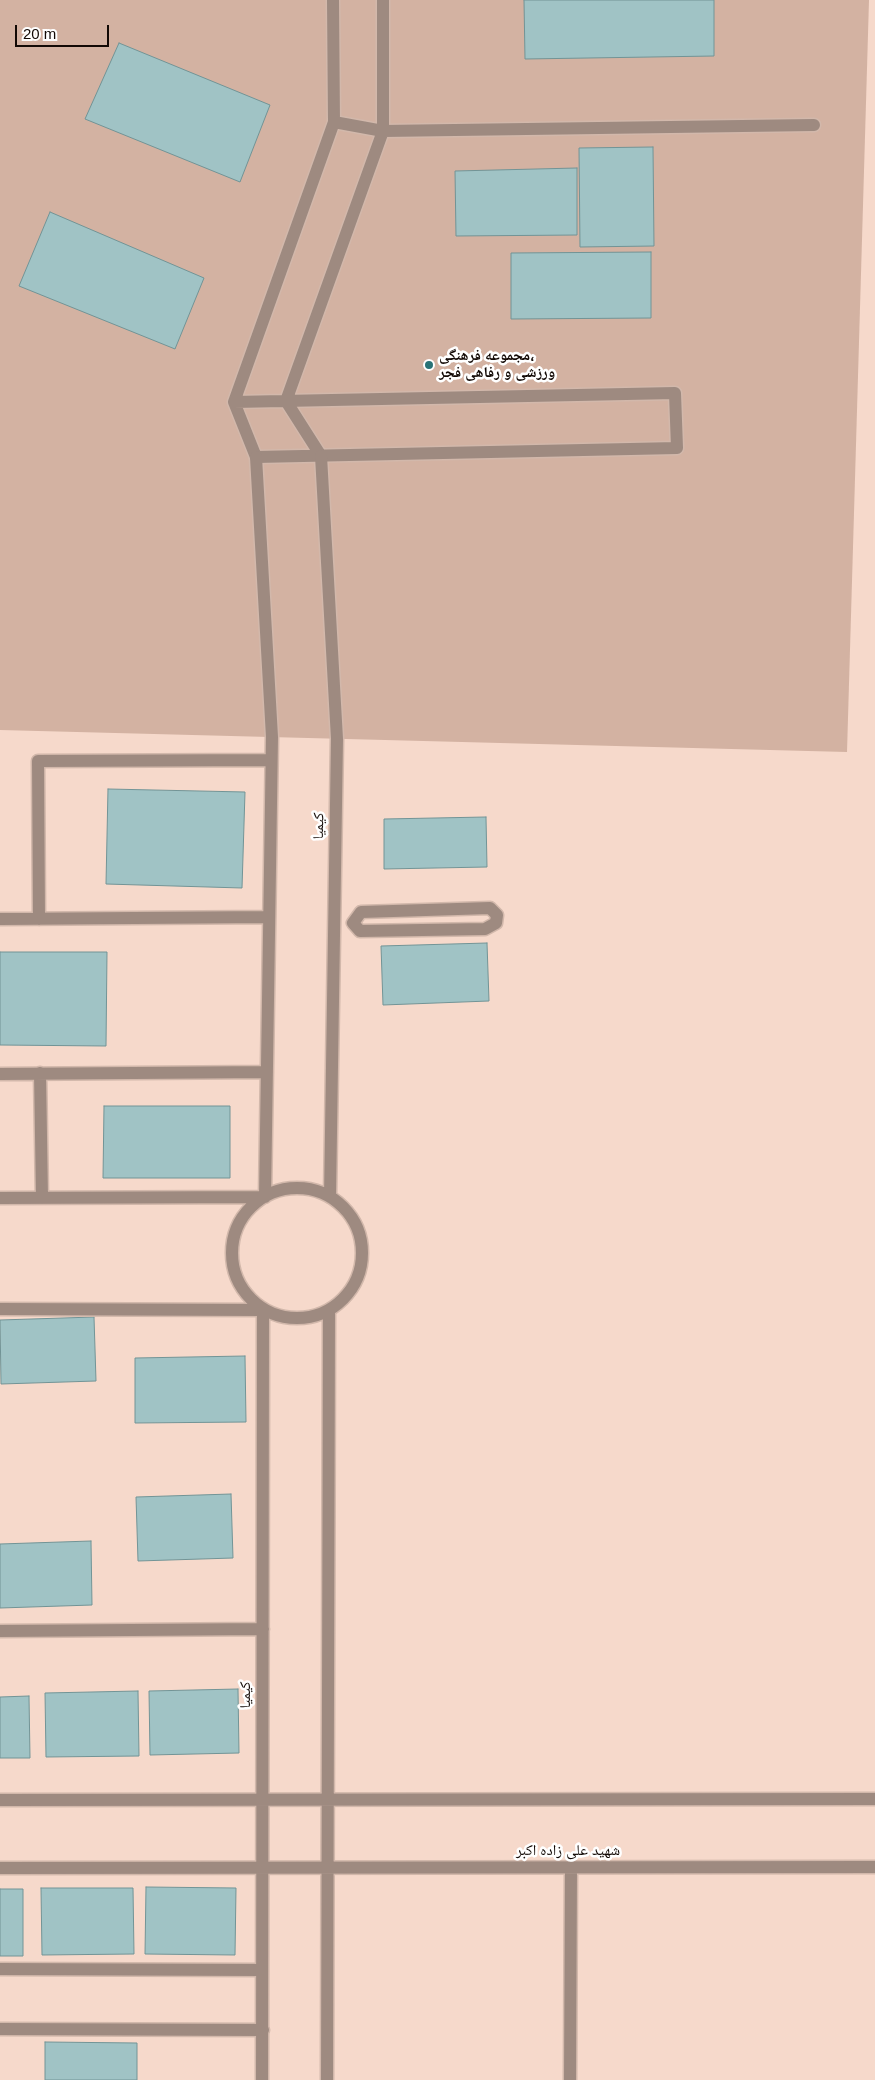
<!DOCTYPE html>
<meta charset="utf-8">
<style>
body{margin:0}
#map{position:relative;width:875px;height:2080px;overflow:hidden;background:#f6d9cb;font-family:Arial,sans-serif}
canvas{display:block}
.scale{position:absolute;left:15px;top:25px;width:94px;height:22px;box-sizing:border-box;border:2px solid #120905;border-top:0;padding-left:6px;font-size:15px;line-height:18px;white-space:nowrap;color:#120905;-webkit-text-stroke:4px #fff;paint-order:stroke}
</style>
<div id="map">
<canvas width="875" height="2080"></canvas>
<div class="scale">20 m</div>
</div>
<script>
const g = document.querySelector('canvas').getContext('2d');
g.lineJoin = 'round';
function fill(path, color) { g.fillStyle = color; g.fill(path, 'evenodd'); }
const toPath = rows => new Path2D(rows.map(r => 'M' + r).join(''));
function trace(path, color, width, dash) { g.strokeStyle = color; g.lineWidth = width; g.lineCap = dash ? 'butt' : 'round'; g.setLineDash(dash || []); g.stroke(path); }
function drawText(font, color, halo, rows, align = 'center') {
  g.font = font + ' Arial,"Noto Naskh Arabic",sans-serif'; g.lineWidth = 5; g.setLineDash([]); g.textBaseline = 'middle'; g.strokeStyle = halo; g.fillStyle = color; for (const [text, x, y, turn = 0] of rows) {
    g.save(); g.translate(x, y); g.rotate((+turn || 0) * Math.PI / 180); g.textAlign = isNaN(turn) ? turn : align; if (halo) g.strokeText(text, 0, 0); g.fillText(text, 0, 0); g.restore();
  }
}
fill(toPath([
 [0,0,869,0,847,752,0,730]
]), '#d3b2a2');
const building = toPath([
 [524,0,714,0,714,56,525,59,524,0],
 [119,43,270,105,240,182,85,119,119,43],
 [653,147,654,246,580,247,579,148,653,147],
 [577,168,577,235,456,236,455,171,577,168],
 [50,212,204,278,175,349,19,286,50,212],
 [651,252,651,318,511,319,511,253,651,252],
 [108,789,245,792,242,888,106,884,108,789],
 [486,817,487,867,384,869,384,819,486,817],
 [487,943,489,1001,383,1005,381,946,487,943],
 [0,952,107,952,106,1046,0,1045,0,952],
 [104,1106,230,1106,230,1178,103,1178,104,1106],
 [94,1317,96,1381,1,1384,0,1320,94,1317],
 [245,1356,246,1422,135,1423,135,1358,245,1356],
 [231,1494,233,1558,138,1561,136,1497,231,1494],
 [91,1541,92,1605,0,1608,0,1544,91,1541],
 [238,1689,239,1753,150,1755,149,1691,238,1689],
 [138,1691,139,1756,46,1757,45,1693,138,1691],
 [29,1696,30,1758,0,1758,0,1697,29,1696],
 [146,1887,236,1888,235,1955,145,1954,146,1887],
 [41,1888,133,1888,134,1954,42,1955,41,1888],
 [0,1889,23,1889,23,1956,0,1956,0,1889],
 [45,2042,137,2043,137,2080,45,2080,45,2042]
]);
fill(building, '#a0c3c5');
trace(building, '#729496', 1);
const lane = toPath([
 [334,122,383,131,814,125],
 [234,402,675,393,677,448,256,457,234,402,334,122,333,0],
 [321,456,286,401,383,131,383,0]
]);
const street = toPath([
 [321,456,337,739,330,1197],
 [490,908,497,915,496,923,485,929,360,931,353,923,361,912,490,908],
 [0,919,269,917],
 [39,919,38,761,271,760],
 [40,1073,42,1198],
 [0,1074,267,1072],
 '232 1253a65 65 0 1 1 130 0a65 65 0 1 1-130 0Z',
 [0,1198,265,1197,272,737,256,457],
 [0,1309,263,1310,262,2080],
 [0,1631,263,1629],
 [0,1800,875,1799],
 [0,1868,875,1867],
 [0,1969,262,1970],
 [0,2029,263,2030],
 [327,2080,329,1310],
 [570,2080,571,1867]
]);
trace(lane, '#d2b8ab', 15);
trace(street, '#d2b8ab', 15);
trace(lane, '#9e8a80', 12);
trace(street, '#9e8a80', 12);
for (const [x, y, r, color] of [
 [429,365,5,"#287276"]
]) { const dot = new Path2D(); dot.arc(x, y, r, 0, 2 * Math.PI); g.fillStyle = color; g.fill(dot); trace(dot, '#fff', 2); }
drawText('bold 15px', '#120905', '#fff', [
 ["مجموعه فرهنگی،",439,356],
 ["ورزشی و رفاهی فجر",439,373]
], 'left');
drawText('15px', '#120905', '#fff', [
 ["کیمیا",319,826,-89],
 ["کیمیا",246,1695,-90],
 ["شهید علی زاده اکبر",568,1851]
]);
</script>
